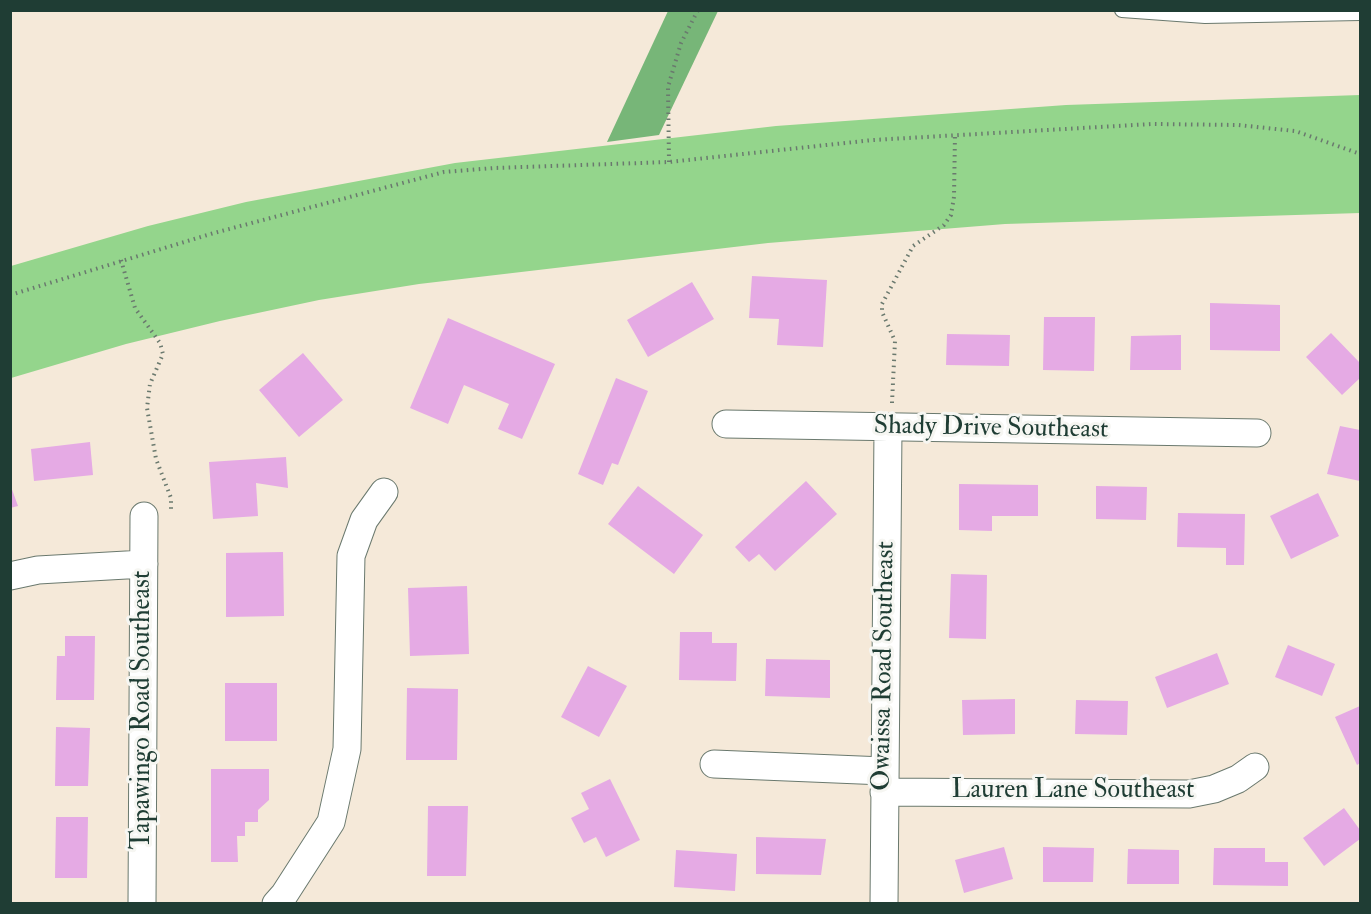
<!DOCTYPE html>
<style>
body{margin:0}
#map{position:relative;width:1371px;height:914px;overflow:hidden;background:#f5e9d9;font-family:"IM FELL Double Pica",serif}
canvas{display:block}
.frame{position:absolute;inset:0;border:12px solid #1f3d34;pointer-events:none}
</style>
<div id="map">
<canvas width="1371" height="914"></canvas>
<div class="frame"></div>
</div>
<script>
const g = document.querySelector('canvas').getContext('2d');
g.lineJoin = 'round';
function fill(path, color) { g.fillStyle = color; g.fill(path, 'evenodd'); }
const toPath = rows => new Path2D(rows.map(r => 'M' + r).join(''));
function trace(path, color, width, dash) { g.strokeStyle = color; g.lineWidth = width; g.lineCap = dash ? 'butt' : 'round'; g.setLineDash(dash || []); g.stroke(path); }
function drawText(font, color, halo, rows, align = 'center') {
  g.font = font + ' "IM FELL Double Pica",serif'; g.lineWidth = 6; g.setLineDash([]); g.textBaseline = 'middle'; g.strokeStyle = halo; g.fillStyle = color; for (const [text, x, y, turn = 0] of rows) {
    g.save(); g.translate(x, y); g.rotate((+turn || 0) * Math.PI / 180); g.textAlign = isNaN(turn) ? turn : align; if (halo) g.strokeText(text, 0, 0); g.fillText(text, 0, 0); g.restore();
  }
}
fill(toPath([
 [1360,95,1360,213,1005,224,768,243,419,284,319,300,220,321,126,344,11,378,11,266,148,226,246,202,455,163,776,126,1066,105]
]), '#94d58c');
fill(toPath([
 [668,11,718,11,659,135,607,142]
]), '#77b678');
fill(toPath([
 [752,276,827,280,823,347,777,345,779,319,749,318],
 [692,282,714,319,648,357,627,320],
 [1210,303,1280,305,1280,351,1210,350],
 [1044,317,1095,317,1094,371,1043,370],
 [448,318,555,364,522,439,498,429,509,404,464,385,448,424,410,408],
 [1331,333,1360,363,1360,378,1342,395,1306,357],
 [947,334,1010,335,1009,366,946,365],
 [1181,335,1181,370,1130,370,1131,336],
 [303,353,343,400,299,437,259,390],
 [616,378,648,391,618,465,612,463,603,485,578,474],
 [1340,426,1360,430,1360,481,1327,474],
 [90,442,93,475,34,481,31,449],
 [286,457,288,488,256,483,258,516,213,519,209,462],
 [806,481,837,514,775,571,759,554,749,562,735,547],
 [10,484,18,506,10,508],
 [959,484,1038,485,1038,516,992,516,992,531,959,530],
 [638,486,703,535,674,574,608,524],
 [1096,486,1147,487,1146,520,1096,519],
 [1318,493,1339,536,1291,559,1270,516],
 [1178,513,1245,514,1244,565,1226,565,1226,548,1177,547],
 [283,552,284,616,226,617,226,553],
 [951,574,987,575,986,639,949,638],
 [467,586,469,654,410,656,408,588],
 [680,632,712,632,712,643,737,643,736,681,679,680],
 [65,636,95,636,94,700,56,700,57,656,65,656],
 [1288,645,1335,664,1322,696,1275,677],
 [1217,653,1229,684,1167,708,1155,677],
 [766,659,830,660,830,698,765,696],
 [588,666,627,686,599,737,561,717],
 [225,683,277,683,277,741,225,741],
 [407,688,458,689,457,760,406,760],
 [1015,699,1015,734,963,735,962,700],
 [1076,700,1128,701,1127,735,1075,734],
 [1360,706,1360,763,1357,765,1335,717],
 [56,727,90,728,88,786,55,786],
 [211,769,269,769,269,800,258,810,258,822,245,822,245,836,237,836,238,862,211,862],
 [610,779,640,840,606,857,596,837,584,843,571,818,589,809,581,793],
 [428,806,468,806,466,876,427,876],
 [1344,808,1360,830,1360,839,1324,866,1303,838],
 [56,817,88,817,87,878,55,878],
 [756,837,826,839,821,875,756,874],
 [1004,847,1013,879,964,893,955,860],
 [1043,847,1094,848,1093,882,1043,882],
 [1214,848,1265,848,1265,862,1288,862,1288,886,1213,885],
 [1128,849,1179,850,1179,884,1127,884],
 [676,850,737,854,735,891,674,887]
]), '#e5aae4');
const service = toPath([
 [1122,10,1205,16,1360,13]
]);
const minor = toPath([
 [726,424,1257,433],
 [10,576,38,570,144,564],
 [714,764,884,771],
 [884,792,1189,794,1214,789,1238,779,1255,767],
 [142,904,144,516],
 [276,904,284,895,331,822,347,749,351,556,364,520,384,492],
 [884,904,888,428]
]);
trace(service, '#6a796e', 16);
trace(minor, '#6a796e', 29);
trace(toPath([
 [669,162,668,87,681,43,698,10],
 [121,260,135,308,160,343,163,354,150,384,147,408,156,459,171,498,171,512],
 [10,295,214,233,444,172,494,168,669,162,873,140,1152,124,1238,125,1295,131,1360,154],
 [892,403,895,341,882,312,882,304,913,246,944,225,951,215,954,197,955,134]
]), '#6a796e', 4, [1.5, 4.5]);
trace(service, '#fff', 14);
trace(minor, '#fff', 27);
drawText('26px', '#1f3d34', '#f6f6f2', [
 ["Shady Drive Southeast",991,429,1],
 ["Owaissa Road Southeast",885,666,-89],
 ["Tapawingo Road Southeast",143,710,-90],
 ["Lauren Lane Southeast",1073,791]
]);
</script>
